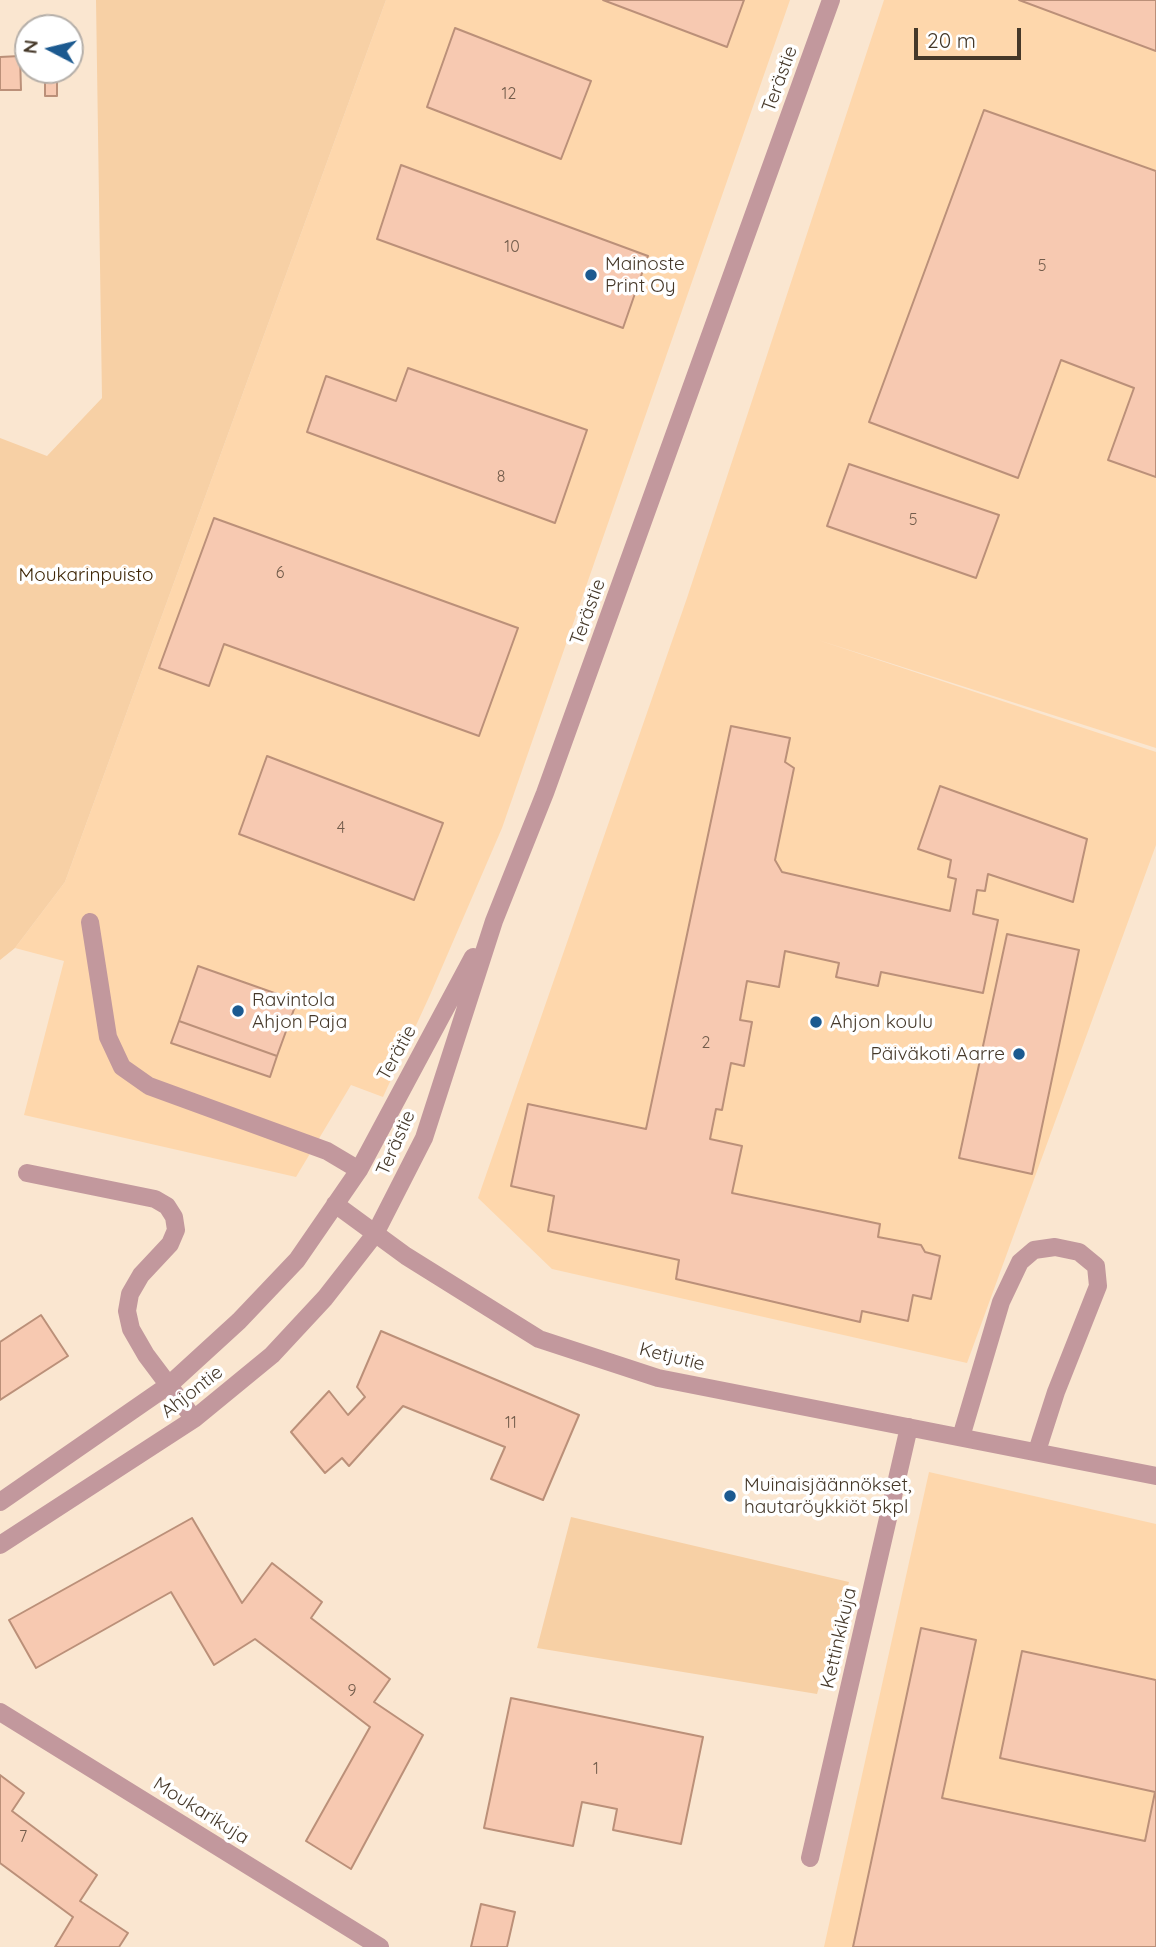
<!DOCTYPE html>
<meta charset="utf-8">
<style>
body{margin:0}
#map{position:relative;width:1156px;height:1947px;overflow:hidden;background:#fae6d0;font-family:Quicksand,sans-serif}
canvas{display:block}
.north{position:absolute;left:14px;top:14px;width:70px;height:70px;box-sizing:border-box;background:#fff;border:2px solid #b5afa9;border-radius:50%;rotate:277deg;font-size:19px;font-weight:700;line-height:28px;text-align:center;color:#453829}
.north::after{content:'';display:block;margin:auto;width:24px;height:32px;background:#1c5a90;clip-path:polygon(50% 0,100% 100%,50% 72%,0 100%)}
.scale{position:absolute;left:914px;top:28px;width:107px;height:32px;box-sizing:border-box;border:4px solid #453829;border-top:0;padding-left:9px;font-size:21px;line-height:24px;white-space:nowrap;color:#453829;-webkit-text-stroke:5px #fff;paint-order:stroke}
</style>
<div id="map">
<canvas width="1156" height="1947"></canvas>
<div class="north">N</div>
<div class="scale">20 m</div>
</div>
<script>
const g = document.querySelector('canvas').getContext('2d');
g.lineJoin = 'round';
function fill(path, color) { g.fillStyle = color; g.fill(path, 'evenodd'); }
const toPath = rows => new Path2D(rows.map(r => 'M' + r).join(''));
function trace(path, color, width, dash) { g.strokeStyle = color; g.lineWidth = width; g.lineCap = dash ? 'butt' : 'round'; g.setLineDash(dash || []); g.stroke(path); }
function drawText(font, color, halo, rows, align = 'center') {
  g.font = font + ' Quicksand,sans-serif'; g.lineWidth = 7; g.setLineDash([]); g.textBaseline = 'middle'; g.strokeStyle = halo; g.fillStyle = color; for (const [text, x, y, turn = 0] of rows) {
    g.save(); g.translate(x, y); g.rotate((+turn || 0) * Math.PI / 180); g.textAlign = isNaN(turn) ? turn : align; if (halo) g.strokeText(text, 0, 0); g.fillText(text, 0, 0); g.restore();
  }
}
fill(toPath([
 [386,0,790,0,502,828,430,995,383,1097,351,1085,296,1177,24,1115,64,961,15,948,65,882],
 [884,0,1156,0,1156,748,818,640,1156,752,1156,845,967,1363,552,1269,478,1198,687,598],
 [929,1472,1156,1524,1156,1947,824,1947]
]), '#fed7ac');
fill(toPath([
 [96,0,386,0,65,882,15,948,0,960,0,438,47,456,102,398],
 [571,1517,849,1582,817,1694,537,1648]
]), '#f7d0a5');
const building = toPath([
 [603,0,744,0,727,47,603,0],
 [1019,0,1156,0,1156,51,1019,0],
 [455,28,591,81,561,159,427,107,455,28],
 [20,56,21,90,0,90,0,57,20,56],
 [45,78,57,78,57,96,45,96,45,78],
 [984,110,1156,171,1156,477,1108,460,1134,388,1061,360,1018,478,869,422,984,110],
 [401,165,648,256,623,328,377,239,401,165],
 [408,368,587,430,555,523,307,432,326,376,396,401,408,368],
 [849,464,999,515,976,578,827,526,849,464],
 [214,518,518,628,479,736,224,644,209,686,159,668,214,518],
 [731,726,790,738,785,762,794,768,775,860,782,872,950,911,956,879,948,877,951,860,918,849,940,786,1087,839,1073,902,988,874,985,891,977,890,973,914,998,920,983,993,881,972,878,986,836,977,839,963,785,951,779,987,747,981,740,1020,752,1022,744,1066,731,1063,722,1110,716,1109,710,1139,742,1146,732,1193,880,1224,878,1237,921,1245,925,1252,940,1256,931,1299,913,1295,908,1321,862,1311,860,1322,676,1279,679,1260,548,1231,554,1196,511,1186,528,1104,646,1129,731,726],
 [267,756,443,823,414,900,239,834,267,756],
 [1007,934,1079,950,1032,1174,959,1158,1007,934],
 [198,966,297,1001,277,1056,179,1021,198,966],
 [179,1021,277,1056,270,1077,171,1043,179,1021],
 [41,1315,68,1356,0,1400,0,1342,41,1315],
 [381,1331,579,1415,543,1500,491,1479,505,1447,403,1406,349,1466,342,1458,325,1473,291,1432,329,1391,348,1415,365,1397,357,1387,381,1331],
 [192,1518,242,1603,272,1563,322,1602,311,1618,390,1679,374,1702,423,1735,351,1869,306,1841,370,1727,255,1639,214,1665,171,1592,36,1668,9,1620,192,1518],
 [921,1628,976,1640,942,1798,1145,1841,1155,1792,1000,1758,1022,1651,1156,1680,1156,1947,853,1947,921,1628],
 [511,1698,703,1737,681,1844,613,1830,617,1809,582,1802,573,1846,484,1828,511,1698],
 [0,1775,24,1793,12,1811,97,1875,80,1901,128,1933,119,1947,55,1947,73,1917,0,1863,0,1775],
 [481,1904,515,1912,507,1947,471,1947,481,1904]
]);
fill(building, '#f7c9b1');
trace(building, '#bb9079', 2);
trace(toPath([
 [90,922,108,1037,122,1067,149,1086,327,1151,359,1170],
 [27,1173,155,1199,167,1206,174,1217,176,1230,170,1244,141,1275,130,1294,127,1311,131,1329,146,1355,194,1419],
 [335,1204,406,1256,539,1339,658,1378,1156,1476],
 [961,1437,1001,1302,1020,1262,1034,1250,1055,1247,1079,1252,1096,1266,1098,1286,1056,1392,1037,1451],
 [0,1502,169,1385,239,1321,297,1260,359,1170,473,957],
 [0,1545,194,1419,272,1355,325,1298,375,1234,424,1138,494,921,545,793,831,0],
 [0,1712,380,1947],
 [810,1858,909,1427]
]), '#c2989d', 18);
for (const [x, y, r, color] of [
 [591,275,7,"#1c5a90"],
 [238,1011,7,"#1c5a90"],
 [816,1022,7,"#1c5a90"],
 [1019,1054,7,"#1c5a90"],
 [730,1496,7,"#1c5a90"]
]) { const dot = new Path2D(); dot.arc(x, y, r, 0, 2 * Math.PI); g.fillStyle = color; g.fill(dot); trace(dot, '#fff', 2.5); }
drawText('16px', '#725c4b', null, [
 ["12",509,94],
 ["10",512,247],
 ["5",1042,266],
 ["8",501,477],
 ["5",913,520],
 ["6",280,573],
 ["4",341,828],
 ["2",706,1043],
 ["11",511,1423],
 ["9",352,1691],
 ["1",596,1769],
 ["7",23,1837]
]);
drawText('19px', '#453829', '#fff', [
 ["Terästie",780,79,-70],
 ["Terästie",588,612,-70],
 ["Terätie",397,1053,-61],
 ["Terästie",396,1143,-66],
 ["Ketjutie",672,1357,14],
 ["Ahjontie",192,1392,-38],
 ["Kettinkikuja",839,1638,-77],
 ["Moukarikuja",201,1811,32]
]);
drawText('19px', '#453829', '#fff', [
 ["Mainoste",605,264],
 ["Print Oy",605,286],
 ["Ravintola",252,1000],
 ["Ahjon Paja",252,1022],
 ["Ahjon koulu",830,1022],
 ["Päiväkoti Aarre",1005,1054,"right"],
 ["Muinaisjäännökset,",744,1485],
 ["hautaröykkiöt 5kpl",744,1507]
], 'left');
drawText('19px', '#3e2606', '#fff', [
 ["Moukarinpuisto",86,575]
]);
</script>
